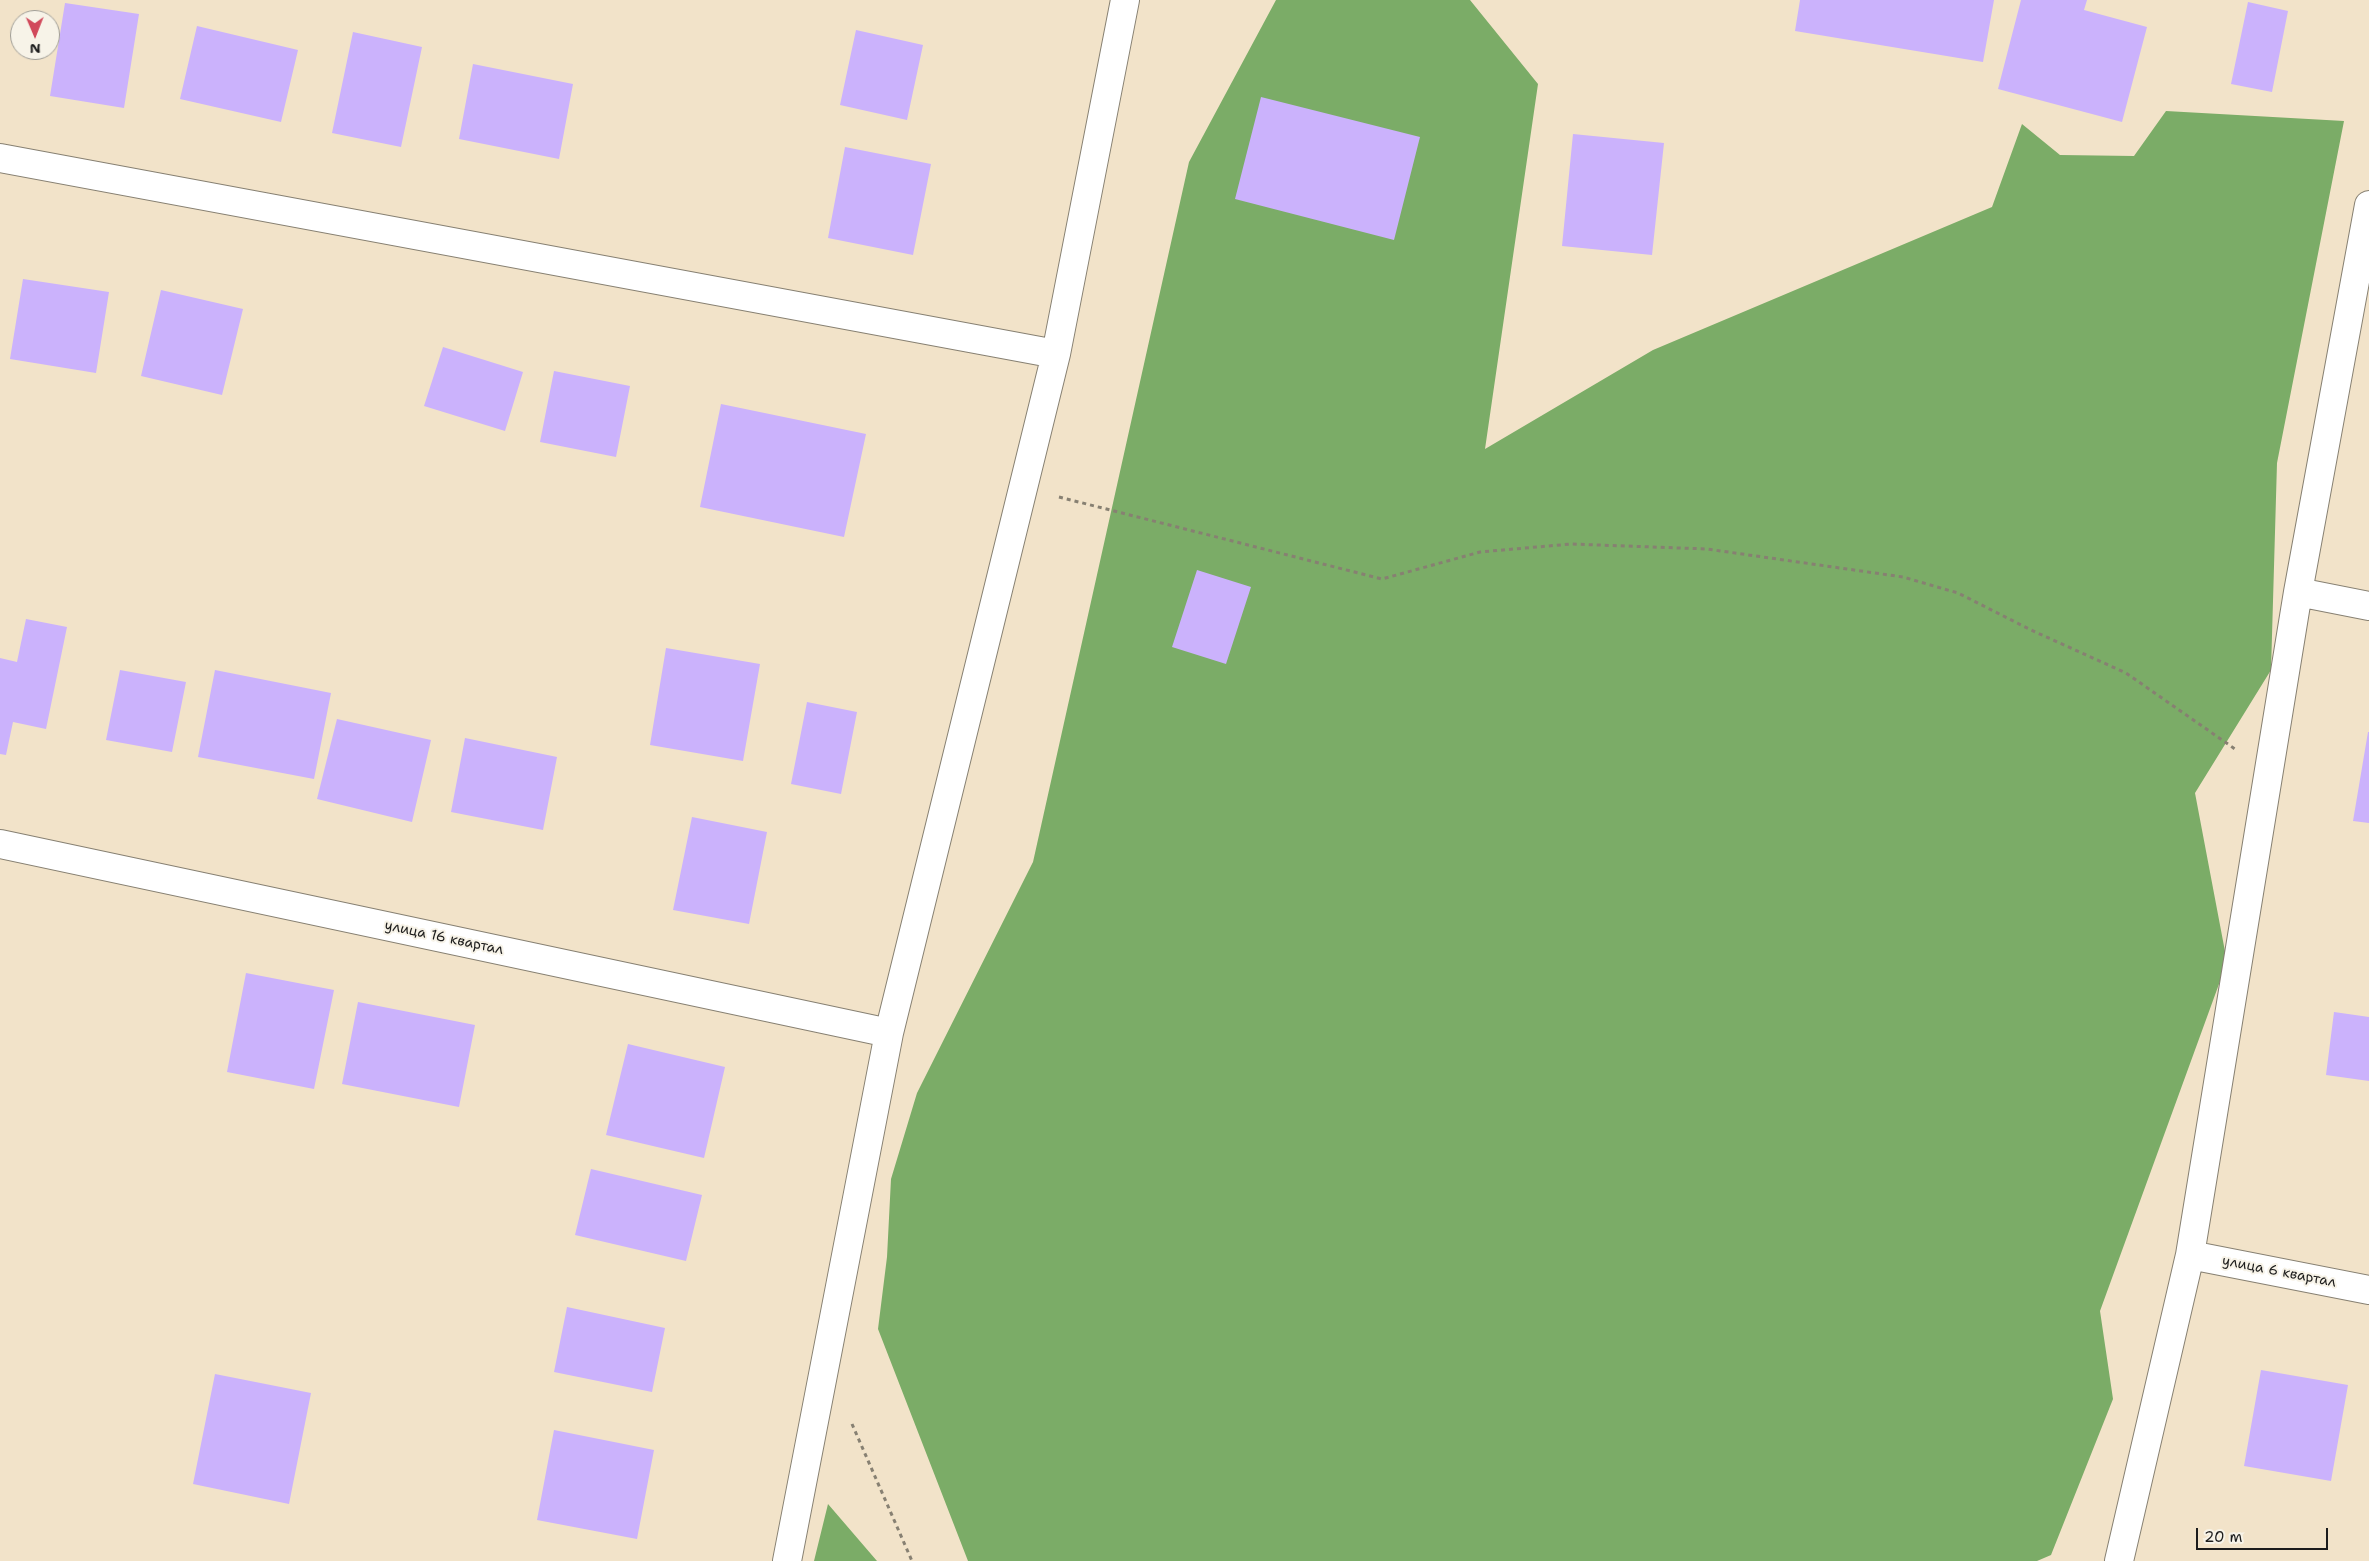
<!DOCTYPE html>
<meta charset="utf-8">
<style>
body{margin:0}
#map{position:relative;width:2369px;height:1561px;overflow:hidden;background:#f2e3c9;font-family:"Shantell Sans",sans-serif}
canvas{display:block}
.north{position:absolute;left:10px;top:10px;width:50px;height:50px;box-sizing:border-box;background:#f7f3e8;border:1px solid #9f9d96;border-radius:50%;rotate:179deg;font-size:14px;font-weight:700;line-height:20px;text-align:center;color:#1c1c1c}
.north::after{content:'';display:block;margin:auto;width:18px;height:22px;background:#d1495b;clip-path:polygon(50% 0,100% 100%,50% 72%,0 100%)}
.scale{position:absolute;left:2196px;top:1528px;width:132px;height:22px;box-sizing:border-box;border:2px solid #1c1c1c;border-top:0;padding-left:6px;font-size:15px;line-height:18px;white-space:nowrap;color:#1c1c1c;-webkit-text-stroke:4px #f7f3e8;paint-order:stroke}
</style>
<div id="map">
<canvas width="2369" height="1561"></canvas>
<div class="north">N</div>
<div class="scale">20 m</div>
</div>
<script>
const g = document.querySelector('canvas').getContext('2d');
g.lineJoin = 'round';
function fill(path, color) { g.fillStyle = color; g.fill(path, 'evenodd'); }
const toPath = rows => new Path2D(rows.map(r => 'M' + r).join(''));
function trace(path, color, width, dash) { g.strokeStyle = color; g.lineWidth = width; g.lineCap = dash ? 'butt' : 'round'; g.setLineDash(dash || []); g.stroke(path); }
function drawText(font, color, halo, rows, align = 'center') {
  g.font = font + ' "Shantell Sans",sans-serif'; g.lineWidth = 4; g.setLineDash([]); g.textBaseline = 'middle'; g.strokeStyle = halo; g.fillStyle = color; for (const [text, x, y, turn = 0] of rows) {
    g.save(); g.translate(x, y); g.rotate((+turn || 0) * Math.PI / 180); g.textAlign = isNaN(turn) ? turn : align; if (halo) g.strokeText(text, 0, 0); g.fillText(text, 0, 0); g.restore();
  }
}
fill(toPath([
 [1276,0,1470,0,1538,84,1485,449,1653,350,1992,207,2022,124,2060,155,2134,156,2166,111,2344,121,2277,463,2271,670,2195,793,2227,962,2100,1311,2113,1399,2051,1555,2037,1561,968,1561,878,1329,887,1257,891,1179,917,1093,1033,862,1189,162],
 [828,1504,877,1561,814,1561]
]), '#7bac67');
fill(toPath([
 [1800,0,1994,0,1983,62,1795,31],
 [2021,0,2087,0,2084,10,2147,27,2122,122,1998,89],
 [2248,2,2288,11,2272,92,2231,84],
 [65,3,139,14,124,108,50,96],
 [197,26,298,50,281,122,180,99],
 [856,30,923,45,907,120,840,105],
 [353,32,422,47,401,147,332,133],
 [473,64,573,84,559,159,459,139],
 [1261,97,1420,137,1394,240,1235,199],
 [1573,134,1664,143,1652,255,1562,246],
 [845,147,931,164,913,255,828,238],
 [23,279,109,292,96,373,10,359],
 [161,290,243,309,222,395,141,376],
 [443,347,523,372,505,431,424,406],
 [554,371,630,386,616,457,540,442],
 [721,404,866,434,844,537,700,507],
 [1197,570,1251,587,1226,664,1172,647],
 [26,619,67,627,46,729,13,722,6,755,0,754,0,658,17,662],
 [666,648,760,664,743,761,650,745],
 [120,670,186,682,172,752,106,740],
 [215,670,331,693,314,779,198,757],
 [807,702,857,712,841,794,791,784],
 [337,719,431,740,412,822,317,799],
 [2368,732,2369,732,2369,823,2353,821],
 [465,738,557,757,543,830,451,812],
 [692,817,767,832,749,924,673,910],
 [246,973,334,990,314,1089,227,1072],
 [358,1002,475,1025,459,1107,342,1084],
 [2334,1012,2369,1017,2369,1081,2326,1075],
 [628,1044,725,1067,704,1158,606,1135],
 [591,1169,702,1195,686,1261,575,1235],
 [567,1307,665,1328,652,1392,554,1372],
 [2261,1370,2348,1385,2331,1481,2244,1466],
 [215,1374,311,1393,289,1504,193,1484],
 [554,1430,654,1450,637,1539,537,1520]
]), '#cbb2fc');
const street = toPath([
 [0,158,1056,354],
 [2298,592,2369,606],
 [0,844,889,1033],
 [2190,1255,2369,1290],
 [787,1561,889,1033,1056,354,1125,0],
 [2119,1561,2190,1255,2298,592,2369,205]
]);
trace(street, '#878072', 30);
trace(toPath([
 [1059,497,1382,579,1480,552,1571,544,1707,549,1903,577,1958,593,2031,630,2126,673,2235,749],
 [852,1424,912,1561]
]), '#878072', 3, [4, 4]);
trace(street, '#fff', 28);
drawText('14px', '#1c1c1c', '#f7f3e8', [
 ["улица 16 квартал",444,938,12],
 ["улица 6 квартал",2279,1272,11]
]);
</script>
